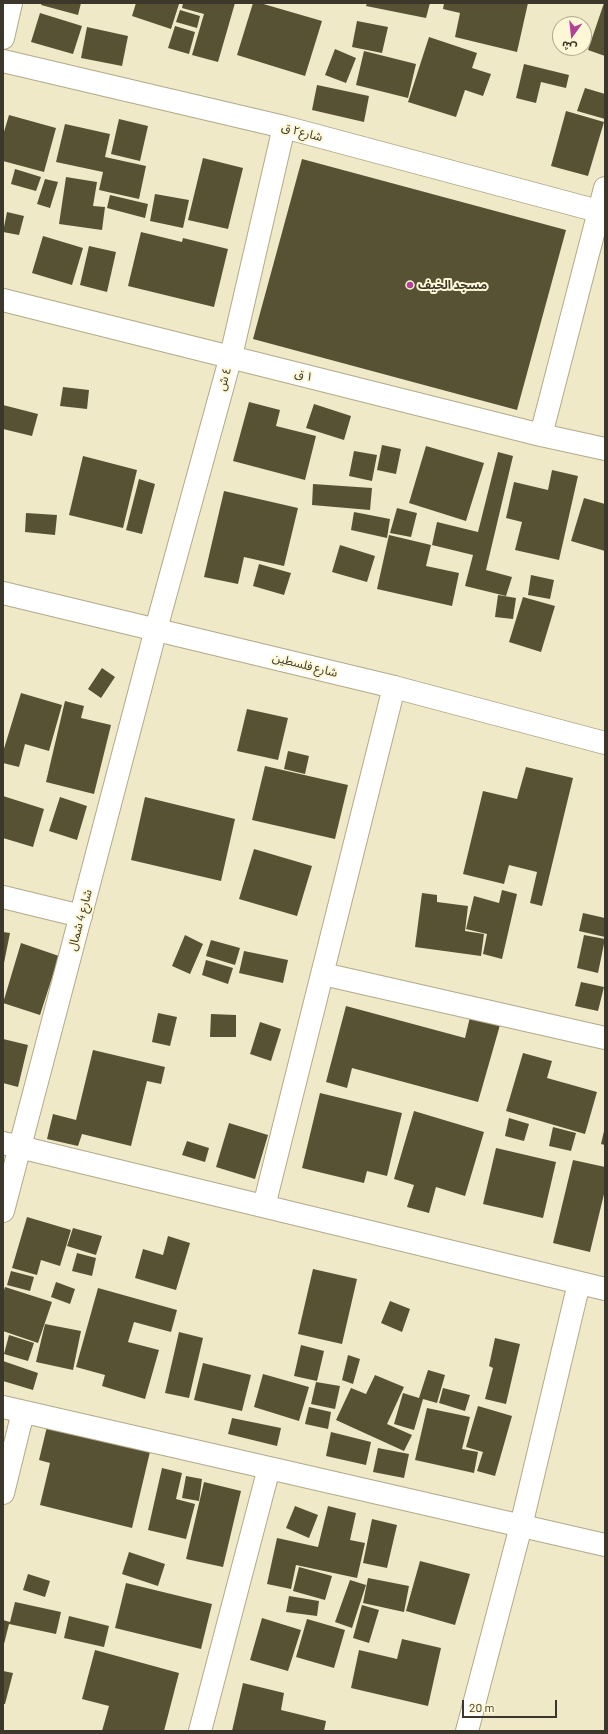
<!DOCTYPE html>
<meta charset="utf-8">
<style>
body{margin:0}
#map{position:relative;width:608px;height:1734px;overflow:hidden;background:#f0e9c8;font-family:Barlow,"Noto Sans Arabic",sans-serif}
canvas{display:block}
.frame{position:absolute;inset:0;border:4px solid #3b382b;pointer-events:none}
.north{position:absolute;left:552px;top:16px;width:40px;height:40px;box-sizing:border-box;background:#fef7d5;border:1px solid #b0ab91;border-radius:50%;rotate:195deg;font-size:11px;font-weight:700;line-height:16px;text-align:center;color:#3b382b}
.north::after{content:'';display:block;margin:auto;width:14px;height:18px;background:#b34099;clip-path:polygon(50% 0,100% 100%,50% 72%,0 100%)}
.scale{position:absolute;left:462px;top:1700px;width:95px;height:18px;box-sizing:border-box;border:2px solid #3b382b;border-top:0;padding-left:5px;font-size:12px;line-height:14px;white-space:nowrap;color:#3b382b;-webkit-text-stroke:3px #fef7d5;paint-order:stroke}
</style>
<div id="map">
<canvas width="608" height="1734"></canvas>
<div class="frame"></div>
<div class="north">ش</div>
<div class="scale">20 m</div>
</div>
<script>
const g = document.querySelector('canvas').getContext('2d');
g.lineJoin = 'round';
function fill(path, color) { g.fillStyle = color; g.fill(path, 'evenodd'); }
const toPath = rows => new Path2D(rows.map(r => 'M' + r).join(''));
function trace(path, color, width, dash) { g.strokeStyle = color; g.lineWidth = width; g.lineCap = dash ? 'butt' : 'round'; g.setLineDash(dash || []); g.stroke(path); }
function drawText(font, color, halo, rows, align = 'center') {
  g.font = font + ' Barlow,"Noto Sans Arabic",sans-serif'; g.lineWidth = 4; g.setLineDash([]); g.textBaseline = 'middle'; g.strokeStyle = halo; g.fillStyle = color; for (const [text, x, y, turn = 0] of rows) {
    g.save(); g.translate(x, y); g.rotate((+turn || 0) * Math.PI / 180); g.textAlign = isNaN(turn) ? turn : align; if (halo) g.strokeText(text, 0, 0); g.fillText(text, 0, 0); g.restore();
  }
}
fill(toPath([
 [42,3,81,3,78,15,41,5],
 [136,3,175,3,179,4,171,29,132,16],
 [183,3,235,3,218,62,192,55,204,14,182,8],
 [253,3,260,3,322,21,305,76,237,55],
 [367,3,430,3,426,18,366,6],
 [444,3,528,3,517,52,455,37,460,13,443,9],
 [604,3,605,4,605,56,588,50],
 [180,10,200,16,197,28,176,22],
 [40,13,82,26,73,54,31,42],
 [357,21,388,27,382,53,352,47],
 [175,26,195,32,189,54,168,48],
 [87,27,128,36,122,66,81,58],
 [429,37,477,53,472,68,491,74,483,96,465,90,456,117,408,102],
 [335,49,356,58,346,83,325,75],
 [364,51,416,64,408,98,356,85],
 [524,64,569,75,566,88,541,82,536,103,516,98],
 [317,85,369,96,364,122,312,110],
 [585,88,605,94,605,119,577,111],
 [566,111,604,122,588,176,551,166],
 [9,115,56,128,44,172,3,161,3,135],
 [119,119,148,126,140,161,111,154],
 [65,124,110,134,105,157,146,166,139,199,99,190,103,172,56,162],
 [203,158,243,168,228,229,188,220],
 [302,159,566,230,517,410,253,339],
 [15,169,41,177,36,191,11,184],
 [66,177,97,182,93,206,105,207,102,230,59,224],
 [45,179,58,182,50,208,37,204],
 [155,194,189,200,183,228,150,221],
 [110,195,148,204,145,218,107,208],
 [7,212,24,216,19,235,3,232],
 [141,232,182,242,183,238,228,249,214,307,128,286],
 [43,236,83,248,72,285,32,273],
 [89,246,116,252,107,292,80,285],
 [63,387,89,390,87,409,60,406],
 [249,402,280,410,276,426,316,436,305,480,233,461],
 [314,404,351,416,344,440,306,428],
 [3,405,38,414,32,436,3,429],
 [382,445,401,449,396,474,377,470],
 [426,446,484,463,466,521,409,503],
 [354,451,377,455,372,481,349,476],
 [498,452,513,456,486,570,512,577,506,596,465,586,473,555,432,545,437,522,478,532],
 [83,456,137,470,123,528,69,515],
 [552,470,578,476,559,560,515,550,522,522,506,518,514,482,548,490],
 [139,479,155,484,142,534,126,530],
 [313,484,372,488,370,510,312,505],
 [224,491,298,508,284,566,244,557,238,584,204,577],
 [584,498,605,504,605,551,571,541],
 [397,508,417,513,411,537,390,533],
 [354,512,390,519,387,538,351,530],
 [26,513,57,515,55,535,25,532],
 [389,535,431,545,426,566,459,573,452,606,377,589],
 [340,545,375,556,367,582,332,572],
 [259,564,291,573,284,595,253,586],
 [531,575,554,580,550,599,528,595],
 [498,595,516,598,513,619,495,617],
 [523,597,555,606,541,652,509,642],
 [102,668,115,677,101,698,88,689],
 [21,693,62,705,49,751,25,744,19,767,3,763,3,752],
 [65,701,84,706,81,718,111,725,94,794,46,782],
 [247,709,288,718,278,760,237,751],
 [288,751,309,756,305,774,284,769],
 [265,766,348,785,335,839,252,820],
 [526,767,573,778,542,906,530,903,537,872,509,865,504,884,463,874,483,791,517,799],
 [3,796,44,809,33,847,3,838],
 [60,797,87,806,77,840,49,831],
 [145,797,235,819,221,881,131,860],
 [254,849,312,866,297,916,239,899],
 [502,890,517,894,502,959,483,954,487,934,466,929,474,896,499,903],
 [422,893,437,895,437,902,468,906,465,931,484,934,481,956,415,947],
 [583,913,605,918,605,937,579,931],
 [3,932,10,933,4,963,3,963],
 [185,935,203,944,190,974,172,966],
 [584,935,605,939,598,973,577,968],
 [211,940,240,948,235,965,206,956],
 [21,943,59,956,40,1015,3,1003],
 [244,951,288,960,283,983,239,973],
 [206,960,233,968,228,984,202,975],
 [581,982,604,987,598,1011,575,1006],
 [346,1006,465,1038,470,1017,500,1025,478,1102,352,1068,347,1088,326,1082],
 [158,1013,177,1017,170,1046,152,1042],
 [211,1014,236,1015,236,1037,210,1037],
 [260,1022,281,1029,271,1061,250,1054],
 [3,1039,28,1045,18,1087,3,1083],
 [93,1050,165,1067,161,1084,147,1081,131,1146,82,1134,78,1146,47,1139,53,1114,76,1120],
 [523,1053,552,1061,547,1078,597,1092,585,1134,506,1111],
 [320,1093,402,1113,387,1176,367,1171,364,1183,302,1168],
 [414,1111,484,1132,465,1196,436,1187,429,1213,407,1207,414,1185,394,1179],
 [509,1118,529,1124,524,1141,505,1136],
 [229,1123,268,1135,255,1179,216,1167],
 [553,1127,576,1133,571,1151,549,1146],
 [604,1131,605,1131,605,1145,601,1144],
 [187,1141,209,1148,205,1162,182,1155],
 [496,1148,556,1162,543,1218,483,1204],
 [573,1160,605,1167,605,1190,590,1252,553,1243],
 [27,1217,71,1230,60,1266,41,1260,37,1275,12,1268],
 [73,1228,102,1236,96,1255,67,1246],
 [168,1236,190,1243,176,1290,135,1278,143,1249,163,1255],
 [77,1253,96,1258,92,1276,72,1271],
 [313,1269,357,1279,342,1344,298,1334],
 [11,1271,34,1277,30,1291,7,1285],
 [56,1282,75,1289,70,1304,51,1297],
 [5,1287,52,1302,38,1343,3,1331,3,1293],
 [98,1288,177,1310,171,1332,134,1322,128,1342,159,1350,145,1399,102,1386,105,1375,76,1367],
 [390,1301,410,1309,402,1332,381,1323],
 [45,1324,81,1331,73,1370,36,1362],
 [179,1332,203,1338,189,1398,165,1393],
 [9,1335,34,1343,28,1361,4,1354],
 [495,1338,520,1344,506,1404,485,1399,493,1368,489,1366],
 [301,1345,324,1351,317,1381,294,1376],
 [348,1355,360,1359,353,1384,342,1380],
 [3,1361,38,1373,33,1390,3,1381],
 [203,1363,251,1375,242,1411,194,1400],
 [428,1370,445,1375,437,1403,423,1399,414,1430,394,1424,403,1393,419,1398],
 [263,1374,309,1387,299,1421,254,1407],
 [375,1375,404,1387,387,1424,412,1435,404,1451,336,1420,351,1388,366,1394],
 [316,1382,340,1386,335,1409,311,1404],
 [443,1388,470,1395,465,1411,439,1403],
 [478,1406,512,1416,495,1476,477,1471,483,1452,466,1447],
 [309,1407,331,1412,328,1429,305,1424],
 [427,1408,470,1417,462,1449,478,1452,474,1473,415,1460],
 [50,1414,153,1439,132,1528,40,1505,50,1463,39,1460],
 [232,1418,281,1428,277,1446,228,1434],
 [331,1432,371,1442,366,1465,326,1456],
 [378,1448,409,1454,404,1478,373,1472],
 [162,1468,182,1473,176,1499,195,1504,186,1539,148,1530],
 [186,1476,202,1479,199,1501,182,1498],
 [204,1482,241,1491,223,1567,186,1559],
 [295,1506,318,1515,309,1538,286,1528],
 [328,1506,356,1513,350,1540,365,1543,357,1578,296,1565,291,1589,267,1584,277,1538,318,1547],
 [372,1519,397,1525,387,1568,363,1563],
 [129,1552,165,1564,158,1586,122,1574],
 [420,1561,470,1574,455,1625,406,1611],
 [299,1567,332,1576,325,1600,293,1591],
 [28,1574,50,1581,45,1597,23,1590],
 [368,1578,409,1586,404,1612,363,1603],
 [350,1580,366,1585,352,1628,335,1622],
 [126,1583,212,1604,201,1649,115,1628],
 [289,1596,319,1601,317,1616,286,1612],
 [15,1602,61,1612,56,1634,9,1624,3,1648,3,1620,10,1622],
 [362,1605,379,1610,369,1643,353,1638],
 [69,1616,109,1626,104,1647,64,1638],
 [262,1618,301,1630,288,1671,250,1660],
 [307,1619,345,1630,334,1668,296,1657],
 [402,1639,441,1648,428,1706,351,1688,359,1650,397,1659],
 [95,1650,179,1673,164,1731,102,1731,109,1706,82,1699],
 [3,1671,13,1673,5,1704,3,1704],
 [243,1683,284,1693,281,1710,326,1721,324,1731,232,1731]
]), '#585235');
const street = toPath([
 [3,38,11,3],
 [3,61,284,127,598,211],
 [3,300,541,435,605,449],
 [541,435,605,188],
 [3,897,81,916],
 [323,974,605,1038],
 [3,1143,605,1289],
 [264,1206,394,687],
 [3,1211,156,629,231,356,284,127],
 [3,1407,605,1545],
 [3,1493,23,1412],
 [200,1731,269,1468],
 [467,1731,521,1526,579,1283]
]);
const secondary = toPath([
 [3,593,394,687,605,743]
]);
trace(street, '#b1aa8a', 24);
trace(secondary, '#b1aa8a', 24);
trace(street, '#fff', 22);
trace(secondary, '#fff', 22);
for (const [x, y, r, color] of [
 [410,285,4,"#b34099"]
]) { const dot = new Path2D(); dot.arc(x, y, r, 0, 2 * Math.PI); g.fillStyle = color; g.fill(dot); trace(dot, '#fef7d5', 1.5); }
drawText('12px', '#3b382b', '#fef7d5', [
 ["شارع٢ ق",302,132,15],
 ["١ ق",304,375,14],
 ["٤ ش",224,379,-75],
 ["شارع فلسطين",305,665,14],
 ["شارع 4 شمال",80,920,-75]
]);
drawText('bold 12px', '#3b382b', '#fef7d5', [
 ["مسجد الخيف",418,285]
], 'left');
</script>
